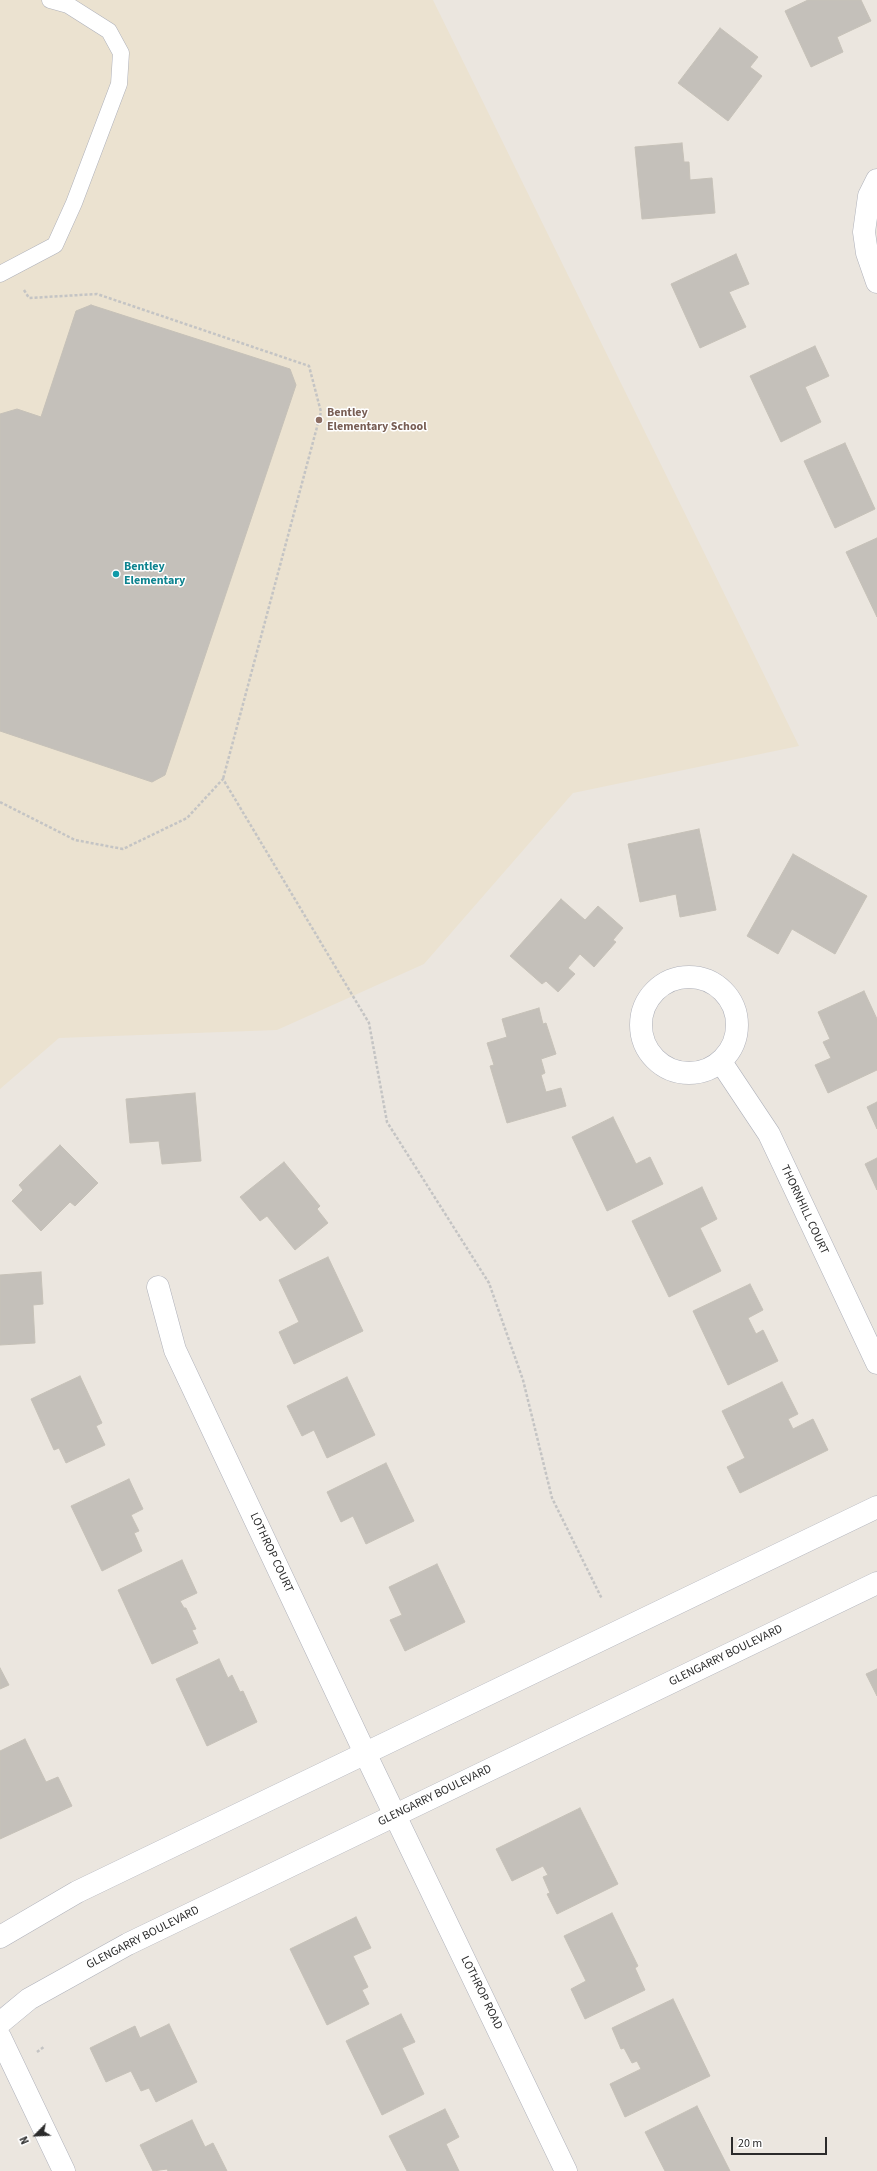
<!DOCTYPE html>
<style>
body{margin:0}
#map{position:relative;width:877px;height:2171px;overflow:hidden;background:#ebe6df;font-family:"Source Sans 3",sans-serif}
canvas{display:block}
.north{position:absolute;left:16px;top:2115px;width:40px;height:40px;-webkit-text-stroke:3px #fff;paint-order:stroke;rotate:246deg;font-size:11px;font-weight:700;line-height:16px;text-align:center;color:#2b2b2b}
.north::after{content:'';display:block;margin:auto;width:14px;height:18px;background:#2b2b2b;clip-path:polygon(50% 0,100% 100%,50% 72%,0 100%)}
.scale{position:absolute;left:731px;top:2137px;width:96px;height:18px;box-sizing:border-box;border:2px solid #2b2b2b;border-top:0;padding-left:5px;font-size:12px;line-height:14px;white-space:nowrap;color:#2b2b2b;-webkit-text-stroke:3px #fff;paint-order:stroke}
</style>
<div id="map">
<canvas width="877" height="2171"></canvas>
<div class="north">N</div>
<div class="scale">20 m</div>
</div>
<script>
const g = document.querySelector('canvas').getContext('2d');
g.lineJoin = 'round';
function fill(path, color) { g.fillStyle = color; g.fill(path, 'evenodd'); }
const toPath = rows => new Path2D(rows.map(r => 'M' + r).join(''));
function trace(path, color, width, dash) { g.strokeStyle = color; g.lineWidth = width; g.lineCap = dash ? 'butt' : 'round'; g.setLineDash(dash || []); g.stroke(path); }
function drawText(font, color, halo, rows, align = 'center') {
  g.font = font + ' "Source Sans 3",sans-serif'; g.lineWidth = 3; g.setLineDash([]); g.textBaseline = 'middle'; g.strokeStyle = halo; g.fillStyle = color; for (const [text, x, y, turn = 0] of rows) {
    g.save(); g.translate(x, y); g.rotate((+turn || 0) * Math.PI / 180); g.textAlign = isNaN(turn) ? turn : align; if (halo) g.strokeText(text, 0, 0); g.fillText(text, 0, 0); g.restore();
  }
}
fill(toPath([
 [0,0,433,0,799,746,573,793,424,964,277,1030,59,1038,0,1089]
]), '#ebe2d0');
const building = toPath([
 [808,0,861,0,871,21,837,37,843,52,811,67,785,11,808,0],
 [720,28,758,57,750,67,762,76,728,121,678,83,720,28],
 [682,143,684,162,689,162,690,180,712,178,715,213,642,219,635,147,682,143],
 [736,254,749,284,729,292,746,327,700,348,671,284,736,254],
 [91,305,290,369,296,385,165,775,152,782,0,731,0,414,17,409,41,417,76,311,91,305],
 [815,346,829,376,805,387,821,422,781,442,750,376,815,346],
 [845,443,875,509,835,528,804,461,845,443],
 [877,538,877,617,846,552,877,538],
 [699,829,716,910,680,917,676,894,640,902,628,844,699,829],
 [793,854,867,896,835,954,792,929,778,954,747,936,793,854],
 [561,899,585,920,598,906,623,928,613,940,616,942,594,967,580,954,568,968,575,974,558,992,546,981,542,984,510,956,561,899],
 [864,991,877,1019,877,1070,828,1093,815,1065,831,1058,823,1042,830,1039,818,1012,864,991],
 [539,1008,543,1024,546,1023,556,1054,541,1059,545,1073,541,1075,546,1092,561,1088,566,1106,507,1123,490,1066,494,1065,487,1043,507,1037,502,1019,539,1008],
 [195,1093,201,1161,162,1164,159,1141,130,1143,126,1099,195,1093],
 [877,1102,877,1129,867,1107,877,1102],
 [613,1117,636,1164,650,1157,663,1184,607,1211,572,1137,613,1117],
 [60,1145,98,1183,75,1206,70,1202,41,1231,12,1201,23,1190,19,1185,60,1145],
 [877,1158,877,1190,865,1164,877,1158],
 [284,1162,320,1206,317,1209,328,1223,295,1250,267,1216,260,1221,240,1197,284,1162],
 [702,1187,717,1219,700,1228,721,1271,669,1297,632,1221,702,1187],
 [328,1257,363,1331,294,1364,279,1332,299,1322,279,1280,328,1257],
 [41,1272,43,1304,33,1305,35,1343,0,1345,0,1275,41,1272],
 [750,1284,763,1310,748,1318,756,1334,763,1330,778,1361,728,1385,693,1311,750,1284],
 [80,1376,102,1423,96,1426,105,1445,66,1463,59,1448,54,1450,31,1399,80,1376],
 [347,1377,375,1435,327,1458,314,1430,302,1436,287,1406,347,1377],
 [782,1382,798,1414,788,1419,793,1429,813,1419,828,1450,740,1493,727,1467,745,1458,722,1411,782,1382],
 [386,1463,414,1521,366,1544,353,1516,341,1522,327,1492,386,1463],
 [129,1479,143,1509,131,1515,139,1531,134,1533,142,1551,102,1571,71,1506,129,1479],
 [182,1560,197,1593,180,1601,184,1608,186,1608,196,1629,192,1630,198,1643,152,1664,118,1590,182,1560],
 [437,1564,465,1622,405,1651,390,1620,402,1615,389,1587,437,1564],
 [219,1659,228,1678,232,1675,240,1692,243,1691,257,1722,207,1746,176,1679,219,1659],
 [0,1668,9,1685,0,1689,0,1668],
 [877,1669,877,1696,866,1674,877,1669],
 [25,1739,46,1782,58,1777,72,1806,0,1839,0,1751,25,1739],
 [580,1808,618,1884,557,1914,547,1894,550,1893,543,1877,548,1875,543,1866,512,1881,496,1849,580,1808],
 [612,1913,638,1966,635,1968,645,1990,585,2019,571,1989,586,1981,564,1936,612,1913],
 [356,1917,371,1948,353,1956,368,1987,362,1990,369,2004,327,2025,290,1949,356,1917],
 [673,1999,710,2076,625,2117,610,2084,641,2069,637,2061,632,2063,624,2048,621,2049,612,2028,673,1999],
 [401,2014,415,2042,402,2048,424,2094,382,2115,346,2041,401,2014],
 [169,2024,197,2082,156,2102,149,2088,141,2091,131,2071,106,2082,90,2048,135,2026,140,2038,169,2024],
 [697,2106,730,2171,665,2171,645,2132,697,2106],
 [445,2109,459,2137,446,2144,459,2171,407,2171,389,2136,445,2109],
 [192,2120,205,2147,213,2143,227,2171,168,2171,167,2169,153,2171,140,2145,192,2120]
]);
fill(building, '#c4c0ba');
trace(building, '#c6c1b8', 1);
const service = toPath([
 [0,274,55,245,74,203,119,84,121,53,109,31,68,5,50,0]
]);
const minor = toPath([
 [877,180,869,196,864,232,867,253,877,282],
 '641 1025a48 48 0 1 1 96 0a48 48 0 1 1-96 0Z',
 [721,1062,769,1134,877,1363],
 [158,1287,175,1350,365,1753,566,2171],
 [0,2037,64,2171]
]);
const tertiary = toPath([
 [0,1937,77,1892,877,1507],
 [0,2023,29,1999,128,1944,877,1583]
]);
trace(service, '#afb1ba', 17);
trace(minor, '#afb1ba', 23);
trace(tertiary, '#afb1ba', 23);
trace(toPath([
 [24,290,29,298,97,294,309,366,321,412,223,779],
 [0,802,75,840,123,849,187,818,223,779,369,1023,387,1122,489,1283,523,1380,552,1498,602,1599],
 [37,2052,45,2046]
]), '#c4c4c4', 2.5, [3, 2]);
trace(service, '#fff', 16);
trace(minor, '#fff', 22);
trace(tertiary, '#fff', 22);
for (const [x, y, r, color] of [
 [319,420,4,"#8d6e63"],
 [116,574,4,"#0f9aa8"]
]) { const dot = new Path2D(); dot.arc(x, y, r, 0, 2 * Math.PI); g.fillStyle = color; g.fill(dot); trace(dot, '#fff', 1.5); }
drawText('bold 12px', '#785e54', '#fff', [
 ["Bentley",327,413],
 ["Elementary School",327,427]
], 'left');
drawText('bold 12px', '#0d838f', '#fff', [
 ["Bentley",124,567],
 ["Elementary",124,581]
], 'left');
drawText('12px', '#2b2b2b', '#fff', [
 ["THORNHILL COURT",804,1210,65],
 ["LOTHROP COURT",271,1553,65],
 ["GLENGARRY BOULEVARD",726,1656,-26],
 ["GLENGARRY BOULEVARD",435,1796,-26],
 ["GLENGARRY BOULEVARD",143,1938,-27],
 ["LOTHROP ROAD",481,1993,64]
]);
</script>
